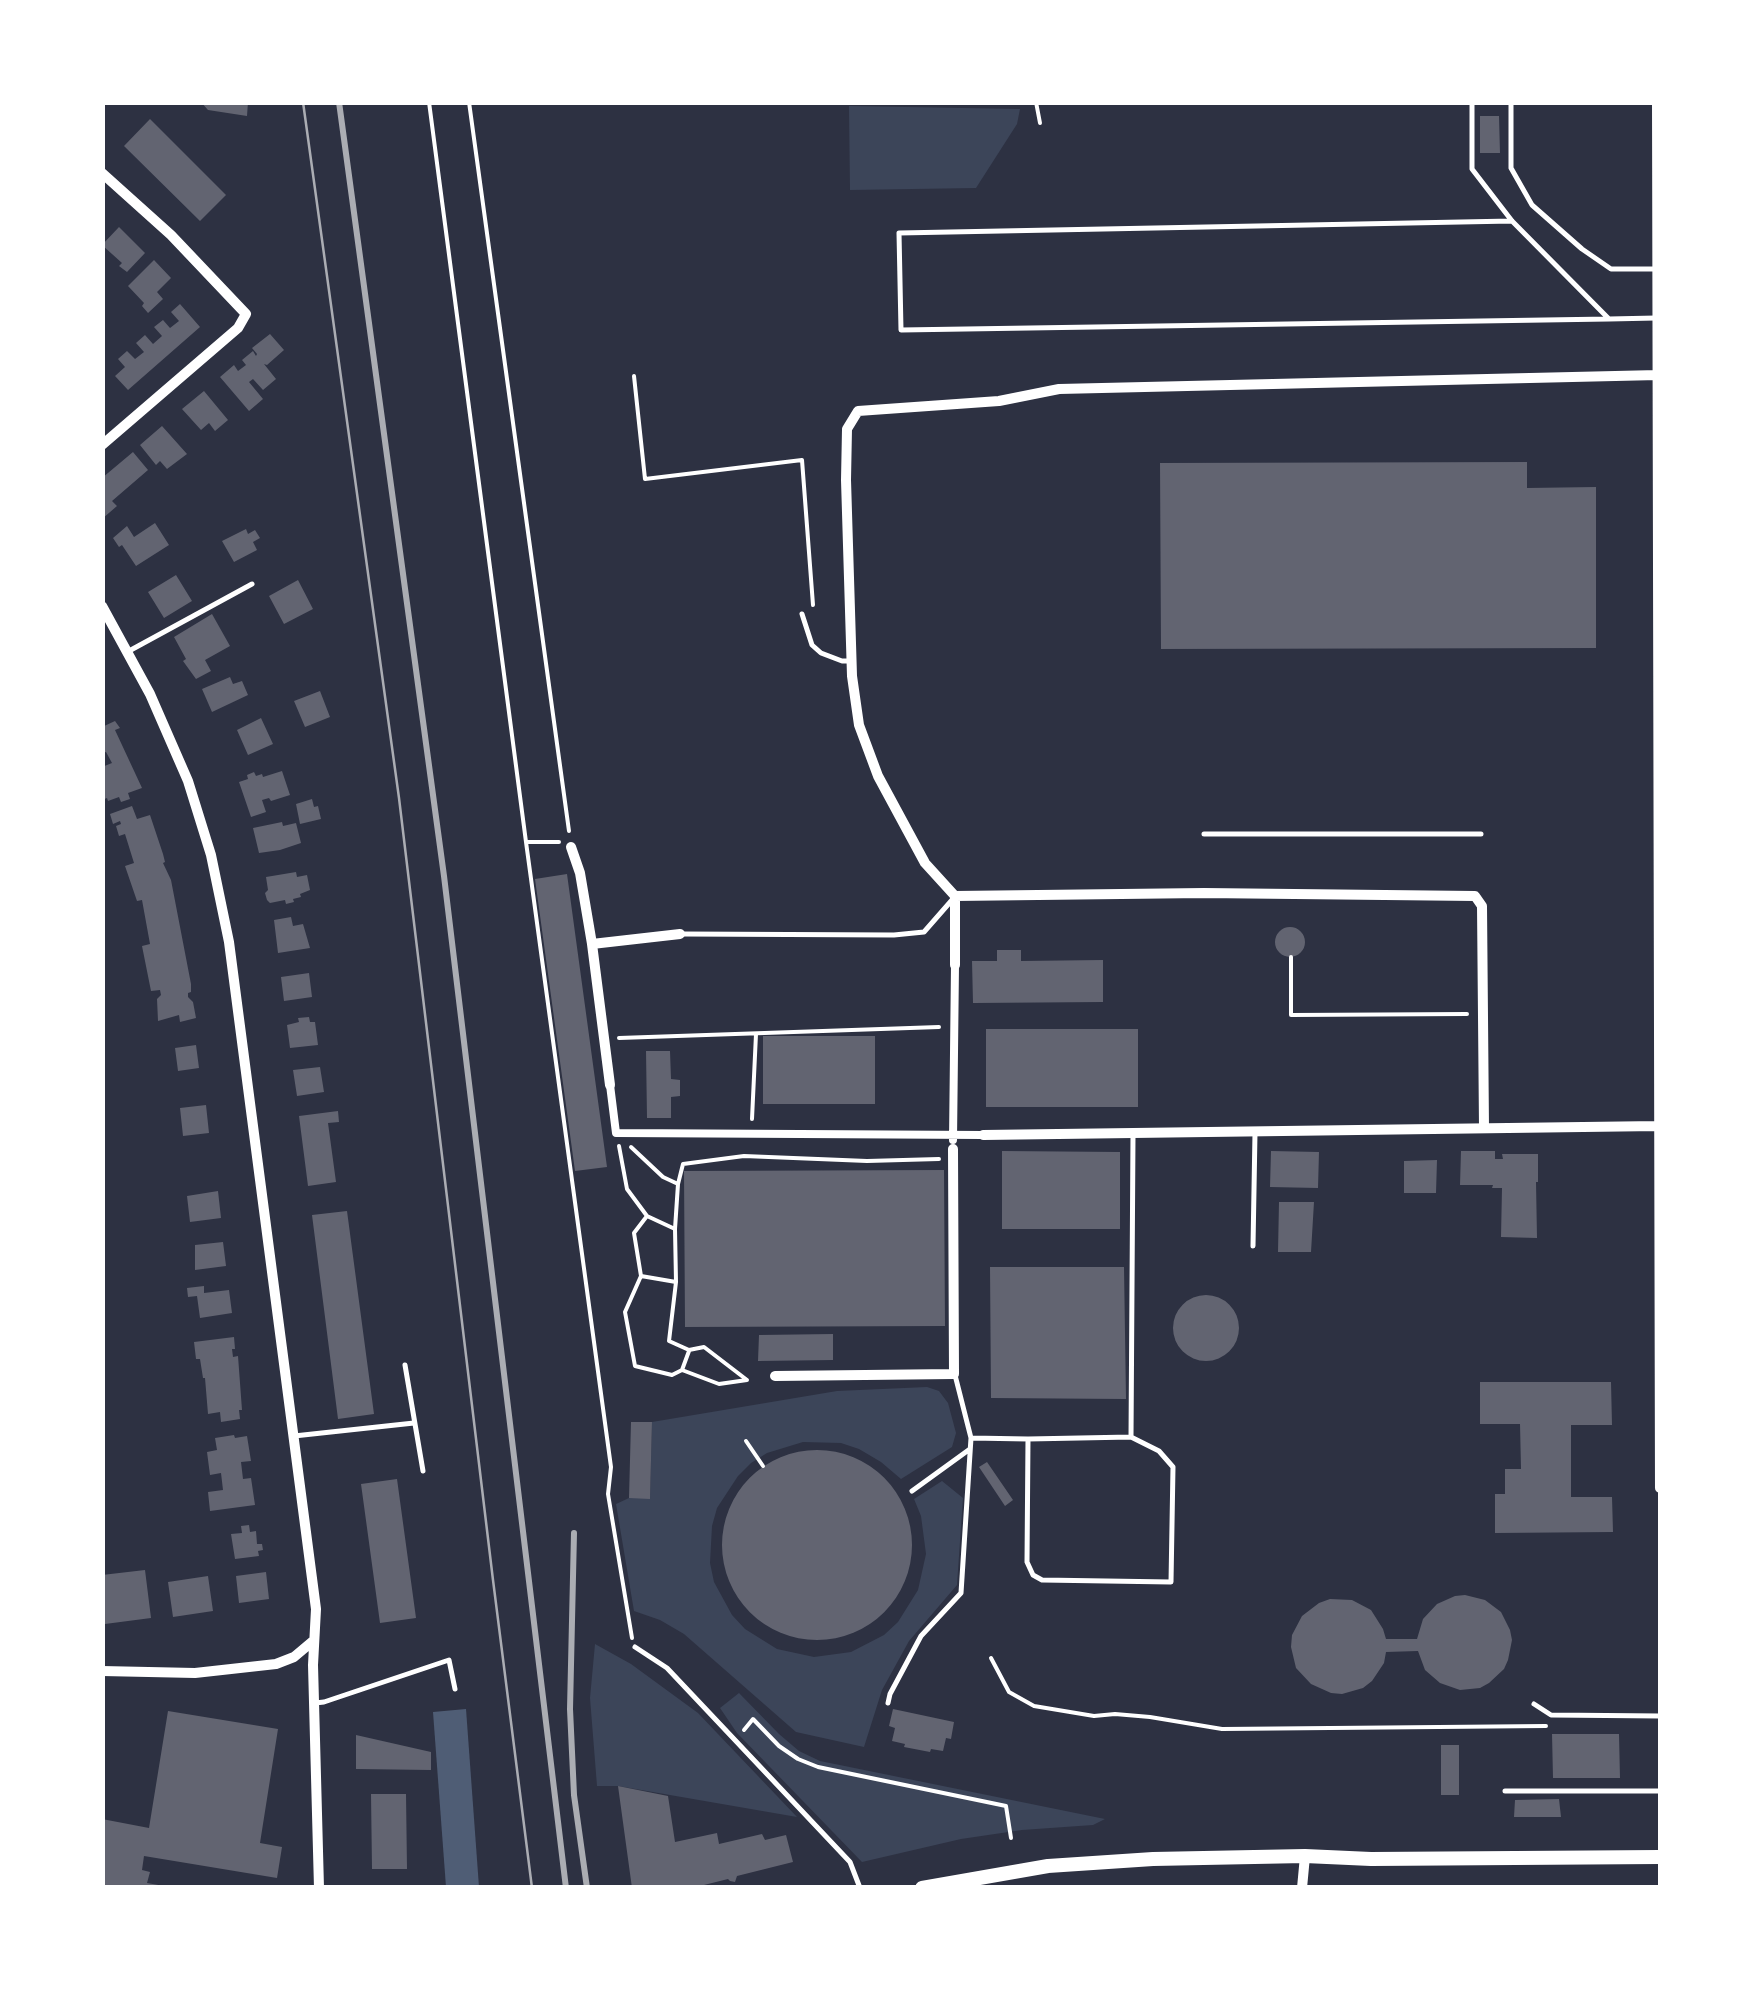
<!DOCTYPE html>
<style>
body{margin:0}
#map{position:relative;width:1763px;height:1990px;overflow:hidden;background:#2d3142;font-family:"Sofia Sans Condensed",sans-serif}
canvas{display:block}
.frame{position:absolute;inset:0;border:105px solid #fff;pointer-events:none}
</style>
<div id="map">
<canvas width="1763" height="1990"></canvas>
<div class="frame"></div>
</div>
<script>
const g = document.querySelector('canvas').getContext('2d');
g.lineJoin = 'round';
function fill(path, color) { g.fillStyle = color; g.fill(path, 'evenodd'); }
const toPath = rows => new Path2D(rows.map(r => 'M' + r).join(''));
function trace(path, color, width, dash) { g.strokeStyle = color; g.lineWidth = width; g.lineCap = dash ? 'butt' : 'round'; g.setLineDash(dash || []); g.stroke(path); }
fill(toPath([
 [849,106,1020,109,1017,124,976,188,850,190],
 [927,1387,939,1391,948,1403,956,1433,952,1447,901,1479,881,1462,859,1449,841,1443,803,1442,767,1453,751,1463,738,1476,717,1508,712,1526,710,1563,714,1582,732,1615,745,1629,777,1649,814,1657,851,1652,884,1635,898,1622,918,1590,926,1554,921,1516,914,1499,942,1481,963,1498,957,1585,909,1641,882,1690,864,1747,796,1732,684,1634,660,1620,634,1611,616,1504,629,1498,650,1498,652,1422,837,1391],
 [595,1644,631,1664,698,1713,797,1817,618,1786,597,1786,590,1698],
 [739,1693,779,1734,799,1751,820,1761,1105,1819,1093,1825,1022,1830,961,1839,862,1862,737,1733,720,1708]
]), '#3c4559');
fill(toPath([
 [466,1709,479,1887,446,1887,433,1712]
]), '#4f5d75');
fill(toPath([
 [201,102,248,102,247,116,208,110],
 [1480,116,1499,116,1500,153,1480,153],
 [150,119,226,195,200,221,124,146],
 [119,227,145,253,127,272,119,266,122,263,102,245],
 [154,260,171,278,157,292,163,299,148,313,142,306,144,303,128,286],
 [180,304,200,327,128,390,115,376,125,367,118,359,127,351,135,359,144,352,136,343,145,335,153,344,162,336,154,327,163,320,170,328,179,321,171,312],
 [270,334,284,350,267,365,264,364,276,379,263,390,253,379,249,382,263,399,249,411,220,377,234,365,238,371,246,365,242,360,253,351,256,356,257,354,252,348],
 [204,391,228,420,215,431,209,423,201,430,182,409],
 [162,426,187,454,167,469,160,461,156,465,140,445],
 [133,452,148,470,112,501,117,506,102,519,102,478],
 [1527,462,1527,488,1596,487,1596,648,1161,649,1160,463],
 [155,523,169,545,136,566,122,545,119,547,113,538,127,526,134,537],
 [246,529,248,534,255,530,260,538,253,542,257,550,234,562,222,541],
 [176,575,192,601,164,618,148,592],
 [298,580,313,609,284,624,269,596],
 [212,614,230,646,205,660,211,671,196,679,183,661,186,659,174,637],
 [230,677,233,684,242,681,248,695,212,712,202,689],
 [320,691,330,717,305,727,294,701],
 [261,718,273,744,248,755,237,730],
 [115,721,120,728,115,730,142,788,128,793,130,799,121,802,119,797,108,801,107,798,102,800,102,767,112,763,106,752,102,753,102,727],
 [282,771,290,795,271,801,269,798,262,800,266,812,251,817,239,782,248,779,247,775,254,772,256,776,262,774,263,777],
 [312,799,314,807,318,806,321,819,300,824,296,804],
 [132,806,137,819,150,815,163,854,165,862,163,863,171,880,191,984,191,992,188,993,188,997,193,1002,196,1018,180,1022,179,1015,158,1021,157,999,161,995,160,990,151,991,142,946,150,944,142,900,137,901,125,866,134,863,125,834,119,836,116,826,121,824,120,821,113,824,110,814],
 [282,822,283,826,296,823,301,843,280,850,259,853,253,828],
 [296,872,297,877,307,875,310,890,300,894,301,897,293,899,294,902,286,904,285,900,270,903,267,900,265,893,268,890,266,877],
 [567,874,607,1167,575,1171,535,879],
 [291,917,293,926,303,924,310,948,278,953,274,920],
 '1275 942a15 15 0 1 1 30 0a15 15 0 1 1-30 0Z',
 [997,950,1021,950,1021,961,1103,960,1103,1002,973,1003,972,961,997,961],
 [309,973,312,997,284,1001,281,977],
 [309,1017,310,1022,315,1022,318,1045,290,1048,287,1025,299,1022,298,1018],
 [986,1029,1138,1029,1138,1107,986,1107],
 [763,1036,875,1036,875,1104,763,1104],
 [196,1045,199,1068,178,1071,175,1048],
 [646,1051,670,1051,671,1079,680,1080,680,1096,671,1097,671,1118,647,1118],
 [320,1067,324,1092,297,1096,293,1070],
 [206,1105,209,1133,183,1136,180,1108],
 [338,1111,339,1122,328,1123,336,1182,308,1186,299,1116],
 [1002,1151,1120,1152,1120,1229,1002,1229],
 [1271,1151,1319,1152,1318,1188,1270,1187],
 [1461,1151,1495,1151,1495,1159,1503,1159,1502,1154,1538,1154,1538,1182,1536,1182,1537,1238,1501,1237,1502,1188,1492,1188,1493,1185,1460,1185],
 [1437,1160,1436,1193,1404,1193,1404,1161],
 [944,1170,945,1326,685,1327,684,1171],
 [218,1191,221,1218,190,1222,187,1196],
 [1279,1202,1314,1202,1311,1252,1278,1252],
 [347,1211,374,1414,338,1419,312,1215],
 [223,1242,226,1266,195,1270,195,1245],
 [990,1267,1124,1267,1126,1399,991,1398],
 [204,1286,204,1293,229,1290,232,1313,200,1318,197,1296,188,1297,187,1288],
 '1173 1328a33 33 0 1 1 66 0a33 33 0 1 1-66 0Z',
 [833,1334,833,1360,758,1361,759,1335],
 [234,1337,235,1349,232,1349,233,1357,238,1356,242,1410,239,1410,240,1419,221,1422,220,1412,208,1414,205,1378,203,1378,200,1359,196,1359,194,1342],
 [1480,1382,1611,1382,1612,1425,1571,1425,1571,1497,1612,1497,1613,1532,1495,1533,1495,1494,1505,1494,1505,1469,1521,1469,1520,1424,1480,1424],
 [631,1422,652,1422,650,1499,629,1498],
 [234,1435,235,1438,247,1436,251,1461,241,1462,243,1479,251,1478,255,1505,210,1511,208,1492,223,1490,221,1473,210,1475,207,1452,217,1450,215,1438],
 '722 1545a95 95 0 1 1 190 0a95 95 0 1 1-190 0Z',
 [987,1462,1013,1500,1005,1506,979,1467],
 [397,1479,416,1618,380,1623,361,1484],
 [249,1525,250,1532,256,1531,257,1544,262,1544,263,1550,258,1551,259,1556,235,1559,231,1534,242,1533,241,1526],
 [145,1570,151,1618,105,1624,104,1619,102,1619,102,1575],
 [266,1572,269,1599,239,1603,236,1576],
 [208,1576,213,1611,173,1617,168,1582],
 [1465,1595,1485,1600,1501,1612,1510,1630,1512,1640,1508,1660,1504,1669,1489,1683,1480,1688,1460,1690,1440,1683,1425,1670,1418,1651,1386,1652,1384,1663,1372,1681,1363,1688,1342,1694,1331,1693,1311,1684,1296,1668,1291,1647,1292,1635,1302,1616,1319,1603,1330,1599,1352,1600,1371,1610,1383,1629,1386,1639,1417,1639,1423,1619,1437,1604,1455,1596],
 [893,1709,954,1722,951,1739,946,1738,943,1751,931,1749,930,1752,904,1747,905,1744,892,1741,895,1728,889,1726],
 [168,1711,278,1729,260,1843,282,1847,277,1878,144,1856,142,1870,150,1872,147,1883,164,1886,163,1888,102,1888,102,1819,149,1828],
 [1552,1734,1619,1734,1620,1778,1553,1778],
 [356,1735,431,1752,431,1770,356,1769],
 [1441,1745,1459,1745,1459,1795,1441,1795],
 [618,1786,668,1796,675,1842,717,1833,719,1844,762,1834,765,1840,786,1835,793,1862,737,1876,735,1882,730,1881,728,1879,692,1888,632,1888],
 [371,1794,406,1794,407,1869,372,1869],
 [1559,1799,1561,1817,1514,1817,1515,1800]
]), '#626471');
trace(toPath([
 [429,102,526,842,611,1467,608,1494,632,1638],
 [469,102,569,831],
 [1036,102,1040,123],
 [634,376,645,479,802,460,813,605],
 [526,842,559,842],
 [1291,957,1291,1015,1467,1014],
 [619,1038,939,1027],
 [752,1119,756,1034],
 [619,1146,627,1189,647,1216,634,1233,641,1276,625,1312,635,1366,672,1375,682,1370,719,1384,747,1380,704,1347,689,1350,669,1341,676,1282,675,1229,678,1184,683,1164,744,1156,867,1161,939,1159],
 [631,1147,663,1177,678,1184],
 [647,1216,675,1229],
 [641,1276,676,1282],
 [682,1370,689,1351],
 [746,1441,763,1466],
 [991,1658,1009,1692,1034,1706,1094,1716,1115,1714,1150,1717,1222,1729,1546,1726],
 [744,1730,753,1719,779,1746,798,1759,818,1767,1006,1806,1011,1838]
]), '#fff', 4);
trace(toPath([
 [1472,102,1472,169,1512,221,1609,319,1656,318],
 [1511,102,1511,168,1532,205,1582,249,1611,269,1655,269],
 [1512,221,899,233,901,330,1609,319],
 [802,614,812,645,821,653,842,661,852,661],
 [129,651,252,584],
 [1204,834,1481,834],
 [683,934,894,935,924,932,952,900],
 [1253,1246,1255,1133],
 [405,1365,423,1471],
 [955,1375,971,1438,1028,1439],
 [294,1436,414,1423],
 [1131,1437,1028,1439,1027,1562,1033,1575,1042,1580,1171,1582,1173,1467,1159,1451,1131,1437,1133,1135],
 [912,1491,970,1449],
 [635,1647,667,1668,850,1862,860,1888],
 [315,1703,324,1702,449,1660,455,1689],
 [888,1703,890,1694,921,1636,961,1593,971,1438],
 [1534,1704,1551,1715,1660,1716],
 [1505,1791,1660,1791]
]), '#fff', 5);
trace(toPath([
 [610,1085,616,1133,983,1135],
 [953,1140,955,965]
]), '#fff', 8);
trace(toPath([
 [1657,102,1660,1488],
 [102,173,171,235,246,314,238,328,102,445],
 [102,606,150,694,188,781,211,855,229,942,316,1609,313,1665,319,1888],
 [571,847,580,873,592,944,610,1085],
 [955,896,1204,893,1475,896,1482,906,1484,1128],
 [592,944,680,934],
 [955,965,955,896,925,863,878,776,859,725,852,676,846,480,847,429,858,411,999,401,1059,389,1658,375],
 [983,1135,1658,1126],
 [775,1376,954,1374,953,1149],
 [102,1671,195,1673,276,1664,294,1657,313,1641],
 [1302,1888,1305,1856]
]), '#fff', 10);
trace(toPath([
 [922,1888,1048,1866,1153,1859,1305,1856,1371,1859,1660,1857]
]), '#fff', 14);
trace(toPath([
 [303,102,399,798,493,1580,532,1888]
]), '#abadb3', 2.5);
trace(toPath([
 [339,102,444,876,566,1888],
 [574,1533,570,1709,574,1795,587,1888]
]), '#abadb3', 6);
</script>
